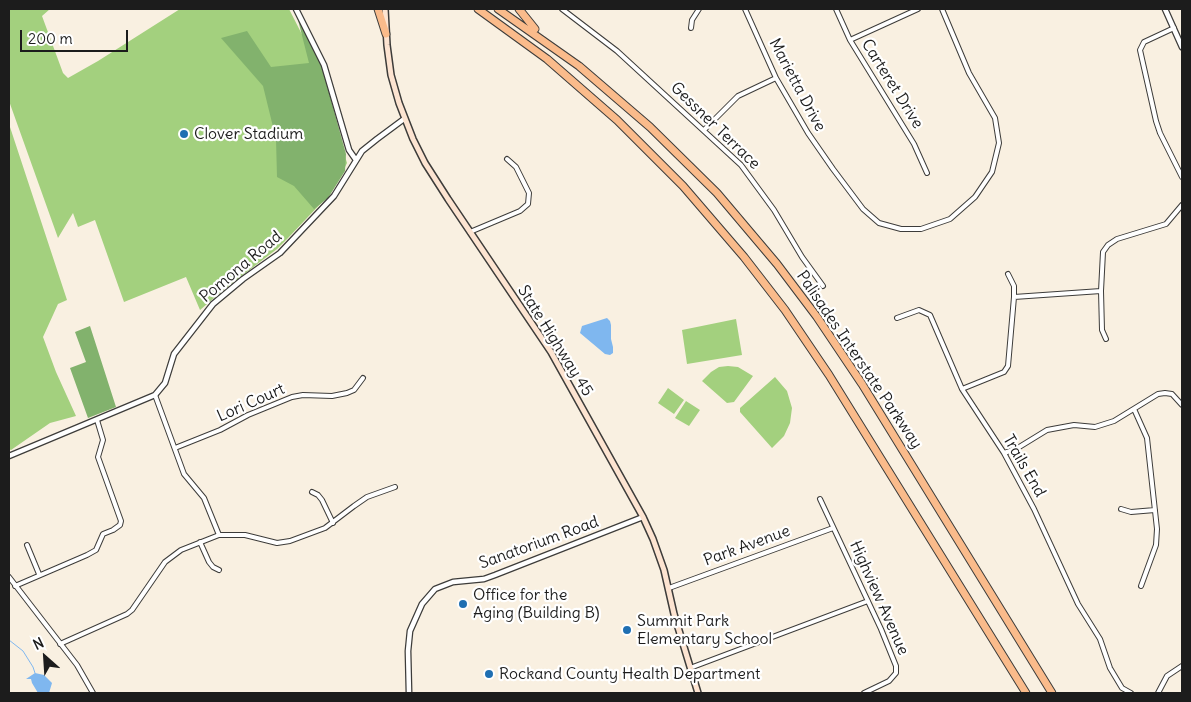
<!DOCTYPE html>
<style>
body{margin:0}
#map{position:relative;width:1191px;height:702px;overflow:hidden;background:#f9f0e1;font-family:Delius,sans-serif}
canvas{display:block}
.frame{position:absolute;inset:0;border:10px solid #1c1c1c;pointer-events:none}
.north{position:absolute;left:20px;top:632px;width:50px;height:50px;-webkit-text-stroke:4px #fff;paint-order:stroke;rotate:334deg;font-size:14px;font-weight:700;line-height:20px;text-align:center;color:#1c1c1c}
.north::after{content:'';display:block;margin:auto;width:18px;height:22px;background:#1c1c1c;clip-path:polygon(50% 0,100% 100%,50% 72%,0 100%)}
.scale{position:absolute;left:20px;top:30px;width:108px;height:22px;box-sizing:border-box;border:2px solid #1c1c1c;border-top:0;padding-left:6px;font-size:15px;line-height:18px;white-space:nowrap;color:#1c1c1c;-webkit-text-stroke:4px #fff;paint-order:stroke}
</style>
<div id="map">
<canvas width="1191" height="702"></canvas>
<div class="frame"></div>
<div class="north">N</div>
<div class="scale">200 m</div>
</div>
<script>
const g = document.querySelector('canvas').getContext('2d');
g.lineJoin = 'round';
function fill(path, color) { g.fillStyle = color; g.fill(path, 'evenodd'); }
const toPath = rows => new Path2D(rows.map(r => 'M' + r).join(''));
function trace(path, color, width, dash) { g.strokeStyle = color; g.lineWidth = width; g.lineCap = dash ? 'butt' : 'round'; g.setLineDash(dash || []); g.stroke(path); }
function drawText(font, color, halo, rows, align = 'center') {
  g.font = font + ' Delius,sans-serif'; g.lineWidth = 4.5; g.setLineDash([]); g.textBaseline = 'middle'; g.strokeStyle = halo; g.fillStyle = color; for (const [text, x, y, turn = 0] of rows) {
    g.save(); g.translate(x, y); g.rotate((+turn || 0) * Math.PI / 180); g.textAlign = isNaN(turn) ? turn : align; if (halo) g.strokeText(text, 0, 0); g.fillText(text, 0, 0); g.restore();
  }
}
fill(toPath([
 [9,9,50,9,42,16,63,73,68,78,98,61,180,9,289,9,314,58,322,79,347,163,339,179,325,199,288,238,277,249,227,287,200,310,186,277,124,302,95,220,78,227,73,213,58,238,9,101],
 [9,124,67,300,58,304,43,337,56,372,76,416,50,423,11,450,9,449],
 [736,319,742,355,687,364,682,330],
 [728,366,738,367,753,376,734,402,727,403,702,381,711,372,719,367],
 [775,377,787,391,792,408,790,423,784,436,772,448,740,412,740,408],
 [668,388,684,400,674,414,658,403],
 [686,401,700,410,689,426,675,418]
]), '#a3d07e');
fill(toPath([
 [297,16,320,60,346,154,345,171,328,198,314,209,294,186,277,177,276,139,263,86,221,38,247,31,271,67,309,63],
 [90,326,116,407,88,418,70,368,86,362,75,332]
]), '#82b26d');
fill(toPath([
 [607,318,610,321,611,325,611,339,613,347,613,353,610,355,605,354,580,333,582,326],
 [35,673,44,675,52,683,49,693,38,693,32,683,31,679,26,679]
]), '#7fb7ef');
trace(toPath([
 [9,640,23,651,33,667,35,673]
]), '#7fb7ef', 1);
const minor = toPath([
 [562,9,617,51,741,165,774,210,802,257,823,286],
 [745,9,776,78,808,133,833,169,863,209,879,223,901,229,921,229,950,219,975,197,992,172,999,143,995,118,969,73,942,9],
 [836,9,850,40,914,144,927,173],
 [691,28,692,20,699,9],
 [1174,28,1144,42,1140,50,1156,121,1160,133,1182,177],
 [850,40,918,9],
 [704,130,738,96,776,78],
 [470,232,520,211,528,204,529,193,516,167,507,159],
 [1014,297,1101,291],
 [897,318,919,310,930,315,962,389,1004,453,1034,509,1078,604,1100,639,1110,668,1122,688,1131,693],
 [1106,339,1102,330,1101,291,1103,252,1108,245,1117,239,1166,224,1182,205],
 [962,389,1004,372,1008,366,1014,297,1014,286,1008,274],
 [155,395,184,474,204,498,219,535],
 [1134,409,1147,438,1157,529,1156,545,1141,586],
 [175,448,220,430,248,415,292,397,303,395,332,396,347,393,354,390,363,378],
 [1004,453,1016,449,1047,430,1074,425,1095,427,1114,421,1158,394,1165,393,1172,394,1182,405],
 [312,492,318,495,322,500,333,523],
 [820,499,881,629,896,666,896,673,889,681,864,693],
 [1121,509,1131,512,1155,510],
 [200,542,209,562,213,567,219,570],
 [27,545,39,574],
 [9,577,77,665,93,693],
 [15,586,87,555,96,550,103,534,113,530,120,525,121,521,98,457,103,440,97,420],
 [669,588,833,528],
 [60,644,127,614,132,610,165,562,181,550,219,535,245,535,277,543,290,541,325,528,354,506,367,497,395,487],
 [690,668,868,601],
 [1158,693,1167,676,1182,666]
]);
const tertiary = toPath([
 [296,9,324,65,349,150,356,160],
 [1165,9,1182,47],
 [9,456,155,395,165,383,174,354,213,304,243,279,280,253,334,196,362,151,377,139,404,119],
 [409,693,408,651,410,631,422,604,435,589,453,582,484,579,495,575,643,517]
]);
const secondary = toPath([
 [385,9,387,45,391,75,399,103,413,139,425,163,448,199,551,352,643,517,653,539,664,570,674,614,698,693]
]);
const motorway = toPath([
 [378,9,386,34],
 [478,9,547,59,617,120,683,186,744,257,785,310,829,375,1026,693],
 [498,9,579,66,650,127,717,193,777,264,817,317,862,384,1052,693],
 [519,9,535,29]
]);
trace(minor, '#3d3c3a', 6);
trace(tertiary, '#3d3c3a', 7);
trace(secondary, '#3d3c3a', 8);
trace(motorway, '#3d3c3a', 9);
trace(minor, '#fff', 4);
trace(tertiary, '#fff', 4.5);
trace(secondary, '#fde4d1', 5);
trace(motorway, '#fabb8b', 7);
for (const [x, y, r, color] of [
 [184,134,5,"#1f6fb2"],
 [463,604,5,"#1f6fb2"],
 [627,630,5,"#1f6fb2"],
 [489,674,5,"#1f6fb2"]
]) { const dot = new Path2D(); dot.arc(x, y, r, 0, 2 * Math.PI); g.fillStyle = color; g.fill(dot); trace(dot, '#fff', 2); }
drawText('16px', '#1c1c1c', '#fff', [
 ["Carteret Drive",892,84,58],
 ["Marietta Drive",797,85,62],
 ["Gessner Terrace",715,126,44],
 ["Pomona Road",241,267,-40],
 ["State Highway 45",555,341,58],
 ["Palisades Interstate Parkway",859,360,56],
 ["Lori Court",251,403,-24],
 ["Trails End",1024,466,60],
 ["Sanatorium Road",539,543,-20],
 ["Park Avenue",747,546,-20],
 ["Highview Avenue",879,598,66]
]);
drawText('16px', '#1c1c1c', '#fff', [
 ["Clover Stadium",194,134],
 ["Office for the",473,595],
 ["Aging (Building B)",473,613],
 ["Summit Park",637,621],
 ["Elementary School",637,639],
 ["Rockand County Health Department",499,674]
], 'left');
</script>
